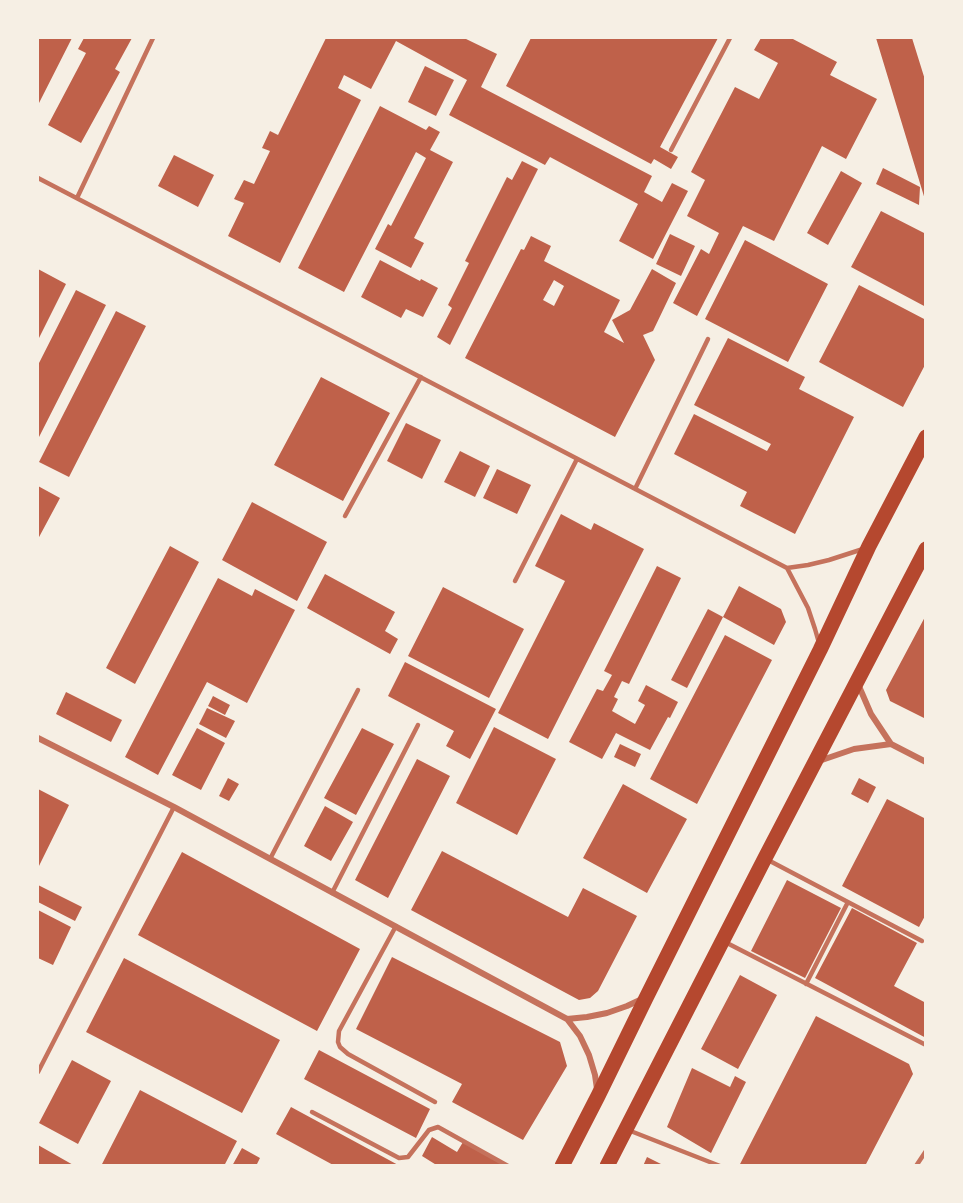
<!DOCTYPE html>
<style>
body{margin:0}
#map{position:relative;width:963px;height:1203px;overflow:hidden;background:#f6efe4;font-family:"Noto Sans",sans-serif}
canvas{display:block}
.frame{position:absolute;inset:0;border:39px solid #f6efe4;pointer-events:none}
</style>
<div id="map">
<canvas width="963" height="1203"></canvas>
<div class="frame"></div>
</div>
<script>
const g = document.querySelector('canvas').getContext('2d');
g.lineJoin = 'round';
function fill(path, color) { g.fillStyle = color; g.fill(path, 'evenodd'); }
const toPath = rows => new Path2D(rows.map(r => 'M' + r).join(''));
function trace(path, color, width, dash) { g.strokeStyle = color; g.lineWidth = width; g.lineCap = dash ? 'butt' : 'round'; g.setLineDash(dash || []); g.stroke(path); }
fill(toPath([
 [38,38,72,38,38,105],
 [84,38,132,38,115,69,120,72,81,143,48,125,86,53,78,49],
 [326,38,464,38,497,54,481,87,652,176,644,192,662,202,672,183,688,191,653,259,619,241,638,204,550,157,545,165,449,115,467,80,396,41,371,89,344,75,338,88,361,100,280,263,228,236,244,203,234,199,244,180,254,184,270,151,262,148,270,131,278,135],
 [531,38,718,38,660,147,678,157,671,169,654,159,651,164,506,86],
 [761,38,791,38,837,62,830,75,877,99,846,159,822,146,774,241,743,226,697,316,673,303,701,249,709,254,719,233,687,216,705,180,691,172,735,87,759,99,778,63,754,50],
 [876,38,912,38,926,83,926,203],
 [425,66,454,80,436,116,408,102],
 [380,106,426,130,429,126,440,132,430,150,453,162,414,238,424,243,411,268,375,249,388,224,391,226,426,158,416,152,344,292,298,268],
 [174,155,214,175,198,207,158,186],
 [522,161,538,169,450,345,437,337,452,308,448,305,469,263,465,261,507,177,512,180],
 [883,168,920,187,919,205,876,184],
 [841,171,862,183,828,245,807,233],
 [881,211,926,234,926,307,851,267],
 [670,234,695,246,681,276,656,264],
 [531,236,551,246,544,261,620,300,604,332,624,343,612,320,630,310,652,269,676,283,653,331,643,335,655,360,615,437,465,358,521,249,524,250],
 [554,280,564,286,554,306,543,300],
 [745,240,828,284,788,362,705,319],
 [380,260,420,281,421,279,438,288,423,317,406,309,401,318,361,297],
 [38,269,66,284,38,340],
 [859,285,926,320,926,363,903,407,819,362],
 [76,290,106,305,38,439,38,365],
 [116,311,146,326,69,477,39,462],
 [728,338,805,377,799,389,854,417,795,534,740,506,747,492,674,454,694,414,767,451,771,444,694,405],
 [321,377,390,413,343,501,274,465],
 [406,423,441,440,422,479,387,461],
 [460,451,490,466,475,497,444,482],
 [497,469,531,485,517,514,483,498],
 [38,486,60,498,38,539],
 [252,502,327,542,297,601,222,560],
 [561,514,591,530,594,523,644,549,548,739,498,713,565,581,535,566],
 [170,546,199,562,135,684,106,668],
 [657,566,681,578,629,684,622,681,614,697,618,699,612,711,635,724,645,705,638,701,646,685,678,702,670,718,668,717,650,750,616,733,602,759,569,742,597,689,603,691,612,675,604,671],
 [325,574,395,612,385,631,398,639,390,654,307,608],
 [218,578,252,596,255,589,295,610,247,703,207,682,158,775,125,757],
 [739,586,781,609,786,622,774,645,723,617],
 [443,587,524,629,489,698,408,656],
 [708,609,723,617,687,688,671,680],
 [926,615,926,719,890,701,886,690],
 [725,635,772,660,697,804,650,779],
 [405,662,496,709,470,759,446,746,454,731,388,696],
 [66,692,122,720,111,742,56,714],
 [213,696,230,705,225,715,208,706],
 [207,708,235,721,226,738,199,724],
 [494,727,556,759,517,835,456,803],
 [197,728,225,743,201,790,172,775],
 [362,728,394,744,356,815,324,798],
 [620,744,641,754,635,767,614,757],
 [417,759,450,776,388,898,355,880],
 [228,778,239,784,229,801,219,796],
 [859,778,876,787,868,803,851,794],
 [623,784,687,819,647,893,583,858],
 [38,789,69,805,38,868],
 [887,799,926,819,926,914,919,927,842,886],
 [325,806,353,822,331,861,304,846],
 [442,851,568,917,583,888,637,916,598,991,590,998,579,1000,411,910],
 [182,852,360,949,317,1031,138,935],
 [787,880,841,908,805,978,751,951],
 [38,885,82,907,75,921,38,902],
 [852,908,917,943,894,986,926,1003,926,1038,815,978],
 [38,910,71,927,53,965,38,958],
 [392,957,560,1042,567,1066,523,1140,452,1102,462,1084,356,1029],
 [124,958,280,1040,242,1113,86,1032],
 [740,975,777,995,738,1069,701,1049],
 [816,1016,909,1064,913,1074,865,1166,739,1166],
 [319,1050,430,1109,416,1138,304,1079],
 [72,1060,111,1081,78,1144,39,1123],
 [692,1068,730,1087,735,1076,746,1082,711,1153,667,1127],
 [140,1090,237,1141,224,1166,101,1166],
 [291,1107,400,1166,335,1166,276,1134],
 [432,1137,457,1152,463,1142,505,1166,438,1166,422,1156],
 [38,1145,75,1166,38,1166],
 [242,1148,260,1158,256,1166,232,1166],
 [647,1157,665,1166,643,1166]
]), '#bf614a');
trace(toPath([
 [671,150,730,38],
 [38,178,787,568,808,608,815,629,819,643],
 [77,198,153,38],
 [635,489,708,339],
 [345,516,421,377],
 [787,568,808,565,829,560,863,549],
 [515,581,577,459],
 [270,859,358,690],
 [768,860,922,941],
 [332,893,418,725],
 [396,926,339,1031,338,1042,340,1047,348,1054,435,1102],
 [725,942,926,1045],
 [806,984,848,902],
 [38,1072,174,807],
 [312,1112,399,1158,408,1157,429,1130,438,1127,508,1166],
 [628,1130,720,1166],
 [916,1166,926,1151]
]), '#c5725c', 4.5);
trace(toPath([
 [858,684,871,714,891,744,926,762],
 [38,738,174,807,567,1019,580,1036,589,1055,595,1075,597,1089],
 [819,761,854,749,891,744],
 [567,1019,587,1017,607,1013,627,1006,642,999]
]), '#c5725c', 6);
trace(toPath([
 [562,1166,598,1096,646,998,820,650,869,546,926,437],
 [607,1166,765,858,926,549]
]), '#b5482f', 15);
</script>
